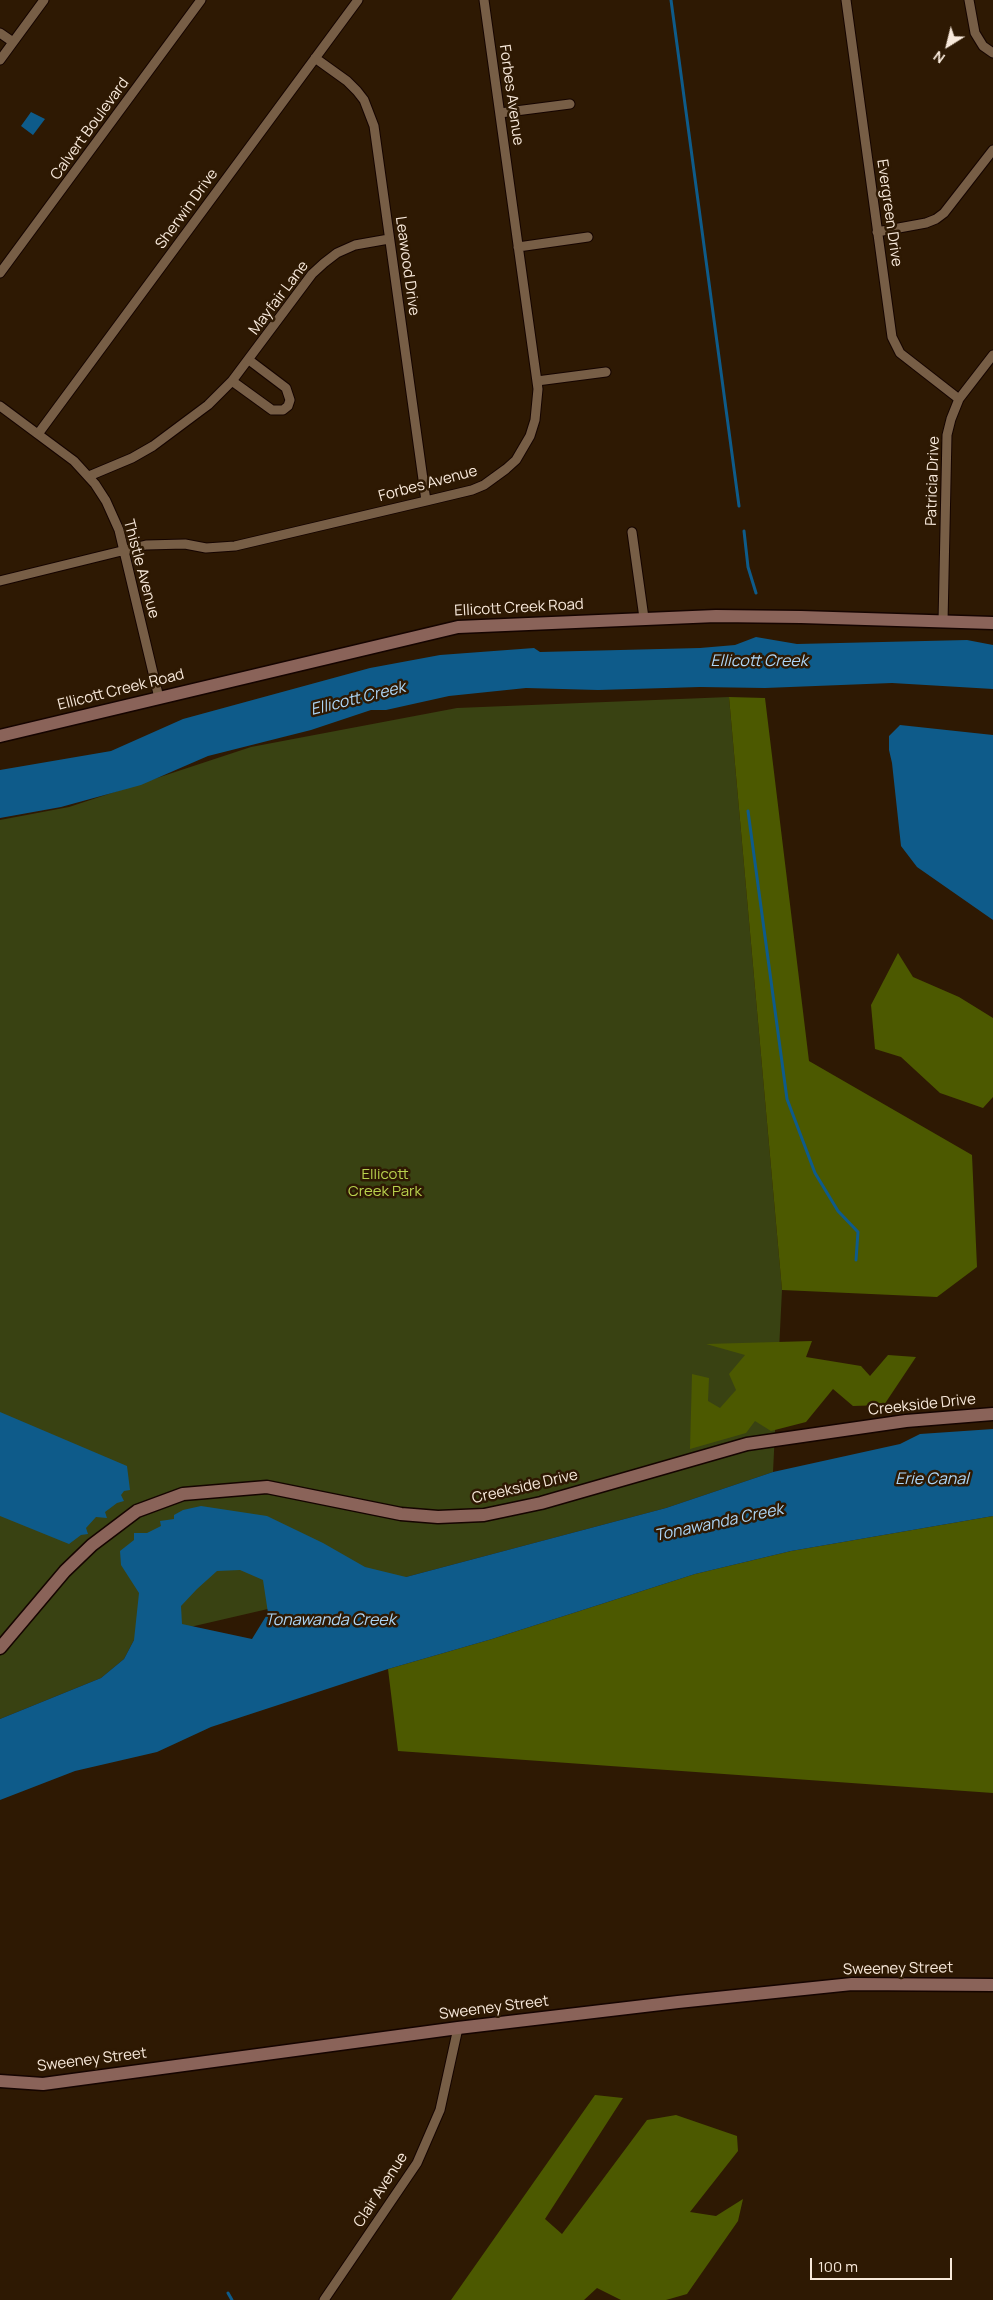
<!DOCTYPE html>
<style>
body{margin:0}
#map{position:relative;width:993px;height:2300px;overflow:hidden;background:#2e1903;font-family:Manrope,sans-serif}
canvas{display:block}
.north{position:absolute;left:923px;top:20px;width:50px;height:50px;-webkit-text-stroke:4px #2e1903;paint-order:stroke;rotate:216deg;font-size:14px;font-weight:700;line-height:20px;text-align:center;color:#f8e9db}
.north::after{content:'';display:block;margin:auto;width:18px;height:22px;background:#f8e9db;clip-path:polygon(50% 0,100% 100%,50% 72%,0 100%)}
.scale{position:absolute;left:810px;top:2258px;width:142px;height:22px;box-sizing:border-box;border:2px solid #f8e9db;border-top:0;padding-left:6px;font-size:15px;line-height:18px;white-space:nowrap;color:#f8e9db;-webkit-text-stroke:4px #2e1903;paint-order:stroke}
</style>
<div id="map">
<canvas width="993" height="2300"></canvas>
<div class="north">N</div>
<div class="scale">100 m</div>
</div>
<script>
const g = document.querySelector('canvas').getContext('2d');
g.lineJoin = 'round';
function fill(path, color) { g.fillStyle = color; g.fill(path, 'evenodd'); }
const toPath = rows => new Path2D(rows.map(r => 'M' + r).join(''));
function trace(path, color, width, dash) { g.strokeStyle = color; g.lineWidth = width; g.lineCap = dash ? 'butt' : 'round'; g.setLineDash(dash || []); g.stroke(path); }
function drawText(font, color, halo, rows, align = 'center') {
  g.font = font + ' Manrope,sans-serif'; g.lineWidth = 5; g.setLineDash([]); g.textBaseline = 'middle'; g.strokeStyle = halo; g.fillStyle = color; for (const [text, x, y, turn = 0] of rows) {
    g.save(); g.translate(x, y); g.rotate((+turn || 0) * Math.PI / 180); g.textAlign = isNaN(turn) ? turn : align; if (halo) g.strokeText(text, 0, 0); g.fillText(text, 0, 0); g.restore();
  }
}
fill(toPath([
 [729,697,782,1290,773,1472,666,1508,406,1577,134,1640,124,1659,101,1678,0,1719,0,820,69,807,251,747,457,708]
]), '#394212');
fill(toPath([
 [729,697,765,698,809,1061,972,1155,977,1267,937,1297,782,1290],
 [898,953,913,977,959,997,993,1018,993,1097,983,1108,940,1093,901,1057,875,1049,871,1005],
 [812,1341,806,1357,861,1366,870,1376,888,1355,916,1357,884,1405,853,1406,833,1389,806,1422,771,1431,755,1421,746,1433,690,1449,692,1374,709,1378,708,1401,720,1408,736,1390,729,1374,745,1355,706,1344],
 [993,1516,993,1793,398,1751,388,1669,492,1639,695,1574,791,1551],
 [595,2095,623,2098,545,2219,562,2234,647,2120,676,2115,737,2136,738,2151,690,2212,716,2216,743,2199,738,2221,687,2294,666,2300,621,2300,597,2288,584,2300,451,2300]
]), '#4c5900');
fill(toPath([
 [31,112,45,119,33,135,21,126],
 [756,637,797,644,967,640,993,645,993,689,892,683,765,688,700,687,598,690,526,688,449,696,386,710,371,710,311,730,208,756,141,785,61,807,0,818,0,770,111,751,183,719,370,668,440,655,534,648,540,652,700,648,735,645],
 [900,725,993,735,993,920,917,867,901,846,892,763,889,750,889,736],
 [0,1412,127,1466,130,1490,124,1491,121,1495,124,1501,117,1503,105,1512,107,1518,96,1517,86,1528,88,1534,81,1535,69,1544,0,1516],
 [993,1429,993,1516,791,1551,695,1574,492,1639,388,1669,211,1727,157,1752,75,1771,0,1800,0,1719,101,1678,124,1659,134,1640,139,1593,121,1565,120,1551,134,1540,134,1533,147,1533,161,1526,160,1521,174,1519,174,1515,183,1510,201,1506,267,1516,323,1543,365,1567,406,1577,666,1508,773,1472,900,1444,920,1434],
 [240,1570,263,1580,268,1613,252,1639,182,1624,181,1606,197,1589,217,1571]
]), '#0e5b8a');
trace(toPath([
 [671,0,739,506],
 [744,531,748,567,756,593],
 [748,811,787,1099,815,1173,838,1211,858,1232,856,1260],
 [228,2293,232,2300]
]), '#0e5b8a', 3);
const street = toPath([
 [846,0,892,337,900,353,959,399],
 [969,0,975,33,983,46,993,53],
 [0,33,13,42],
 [315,58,347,81,357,91,364,100,374,126,426,501],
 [0,60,44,0],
 [500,113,570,104],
 [877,232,926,223,936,219,944,213,993,150],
 [518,247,588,237],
 [0,273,201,0],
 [232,381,272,410,283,410,288,406,290,400,286,388,249,360],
 [537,381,606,372],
 [0,406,74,461,95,484,106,501,119,530,159,698],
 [38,434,358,0],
 [89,476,132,458,153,446,208,405,232,381,312,274,324,263,337,253,355,245,389,239],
 [632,532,644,618],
 [0,581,146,545,185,544,206,548,235,546,426,501,472,490,484,485,506,469,516,460,530,436,535,420,538,389,484,0],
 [943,622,947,435,951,419,959,399,993,355],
 [324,2300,417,2163,440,2110,458,2028]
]);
const secondary = toPath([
 [0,736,458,627,716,616,801,617,993,623],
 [0,1648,65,1571,92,1545,137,1511,183,1494,267,1487,401,1514,438,1517,484,1515,541,1503,747,1444,906,1421,993,1414],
 [0,2081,43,2084,458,2028,678,2002,852,1984,993,1985]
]);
trace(street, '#150400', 11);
trace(secondary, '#150400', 15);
trace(street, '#775e46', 9);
trace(secondary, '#8a6359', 12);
drawText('15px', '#f8e9db', '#2e1903', [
 ["Forbes Avenue",511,95,82],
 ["Calvert Boulevard",90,129,-54],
 ["Sherwin Drive",187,209,-54],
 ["Evergreen Drive",889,213,82],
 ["Leawood Drive",407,266,82],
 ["Mayfair Lane",279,298,-53],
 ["Patricia Drive",933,481,-88],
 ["Forbes Avenue",428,484,-15],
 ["Thistle Avenue",141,569,75],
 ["Ellicott Creek Road",519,608,-3],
 ["Ellicott Creek Road",121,690,-14],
 ["Creekside Drive",922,1405,-6],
 ["Creekside Drive",525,1487,-13],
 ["Sweeney Street",898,1969,-1],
 ["Sweeney Street",494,2008,-7],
 ["Sweeney Street",92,2060,-7],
 ["Clair Avenue",381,2190,-57]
]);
drawText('15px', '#b9d14d', '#2e1903', [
 ["Ellicott",385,1175],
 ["Creek Park",385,1192]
]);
drawText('italic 16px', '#add6f7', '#2e1903', [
 ["Ellicott Creek",759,662],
 ["Ellicott Creek",358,699,-14],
 ["Erie Canal",932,1480],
 ["Tonawanda Creek",719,1523,-12],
 ["Tonawanda Creek",330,1621]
]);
</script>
